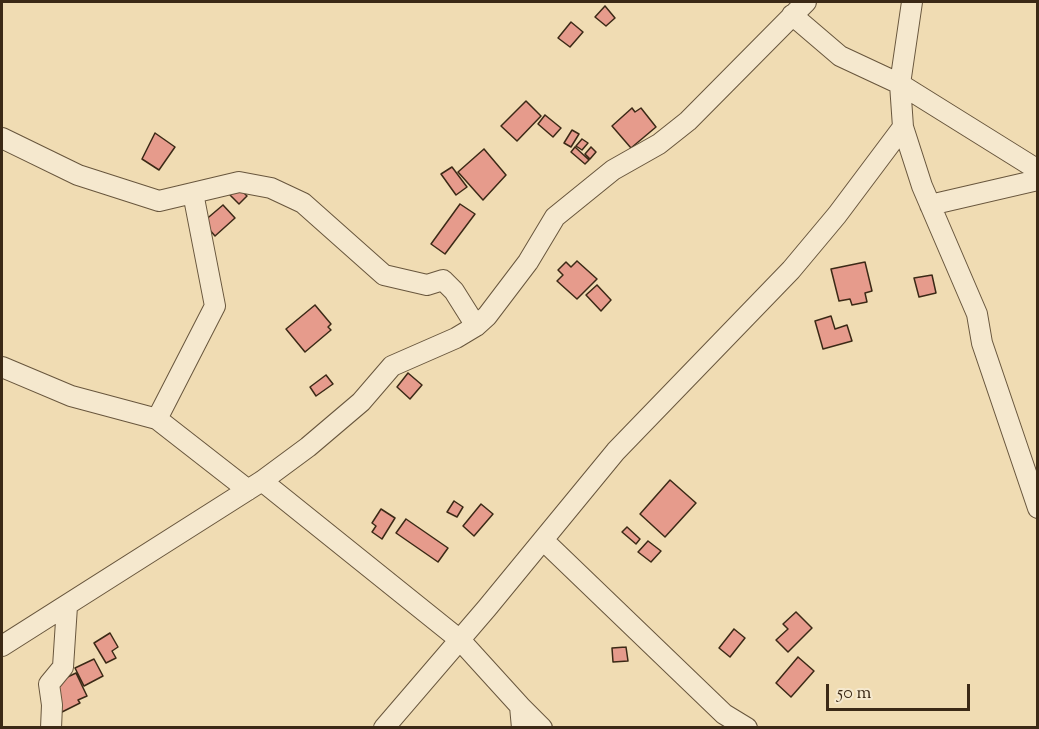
<!DOCTYPE html>
<style>
body{margin:0}
#map{position:relative;width:1039px;height:729px;overflow:hidden;background:#f0dcb3;font-family:"Sorts Mill Goudy",serif}
canvas{display:block}
.frame{position:absolute;inset:0;border:3px solid #3b2916;pointer-events:none}
.scale{position:absolute;left:826px;top:684px;width:144px;height:27px;box-sizing:border-box;border:3px solid #3b2916;border-top:0;padding-left:8px;font-size:18px;line-height:21px;white-space:nowrap;color:#3b2916;-webkit-text-stroke:4px #f5e8ce;paint-order:stroke}
</style>
<div id="map">
<canvas width="1039" height="729"></canvas>
<div class="frame"></div>
<div class="scale">50 m</div>
</div>
<script>
const g = document.querySelector('canvas').getContext('2d');
g.lineJoin = 'round';
function fill(path, color) { g.fillStyle = color; g.fill(path, 'evenodd'); }
const toPath = rows => new Path2D(rows.map(r => 'M' + r).join(''));
function trace(path, color, width, dash) { g.strokeStyle = color; g.lineWidth = width; g.lineCap = dash ? 'butt' : 'round'; g.setLineDash(dash || []); g.stroke(path); }
const building = toPath([
 [605,6,615,18,606,26,595,17,605,6],
 [571,22,583,32,570,47,558,38,571,22],
 [526,101,541,116,517,141,501,126,526,101],
 [632,108,635,112,641,108,656,127,631,148,612,126,632,108],
 [545,115,561,128,553,137,538,124,545,115],
 [572,130,579,134,571,147,564,143,572,130],
 [155,133,175,147,159,170,142,159,155,133],
 [582,139,588,143,582,150,576,146,582,139],
 [575,147,589,160,585,164,571,152,575,147],
 [591,147,596,152,590,159,585,154,591,147],
 [484,149,506,175,483,200,458,172,484,149],
 [452,167,467,187,456,195,441,174,452,167],
 [238,187,247,196,239,204,230,195,238,187],
 [460,204,475,214,445,254,431,244,460,204],
 [223,205,235,218,215,236,203,222,223,205],
 [577,261,597,279,577,299,557,281,563,275,558,270,566,262,571,267,577,261],
 [865,262,872,291,865,293,867,302,852,305,850,299,839,301,831,269,865,262],
 [932,275,936,293,919,297,914,278,932,275],
 [597,285,611,300,601,311,586,295,597,285],
 [315,305,331,324,328,327,331,330,305,352,286,329,315,305],
 [831,316,835,329,847,325,852,341,823,349,815,321,831,316],
 [408,373,422,385,410,399,397,387,408,373],
 [326,375,333,384,316,396,310,387,326,375],
 [670,480,696,503,665,537,640,514,670,480],
 [454,501,463,507,457,517,447,512,454,501],
 [481,504,493,514,474,536,463,526,481,504],
 [381,509,395,518,382,539,372,532,376,526,372,523,381,509],
 [406,519,448,548,438,562,396,533,406,519],
 [627,527,640,539,636,544,622,532,627,527],
 [648,541,661,551,651,562,638,552,648,541],
 [796,612,812,628,788,652,776,640,788,629,783,624,796,612],
 [734,629,745,638,730,657,719,648,734,629],
 [110,633,118,647,112,651,116,658,106,663,94,643,110,633],
 [626,647,628,661,613,662,612,648,626,647],
 [798,657,814,671,791,697,776,683,798,657],
 [94,659,103,676,84,686,75,668,94,659],
 [76,673,87,696,78,700,80,703,62,712,51,691,55,683,76,673]
]);
fill(building, '#e69b8c');
trace(building, '#3b2916', 1.5);
const minor = toPath([
 [912,2,900,84,903,127,922,186,977,314,982,343,1038,508],
 [792,15,840,56,900,84,1038,170],
 [2,138,78,175,159,201,239,182,271,188,303,203,384,275,427,285,443,280,454,291,476,326],
 [930,205,1038,180],
 [2,367,71,396,157,419,248,490],
 [157,419,215,306,193,193],
 [262,481,460,640,520,706,522,728],
 [543,540,724,714,747,728],
 [2,646,262,481,308,447,361,402,392,366,456,338,476,326,487,316,528,262,555,217,613,170,659,144,688,121,806,2],
 [520,706,542,728],
 [51,728,52,705,49,684,63,667,67,606],
 [384,728,487,608,616,451,791,270,837,215,903,127]
]);
trace(minor, '#68563d', 22);
trace(minor, '#f5e8ce', 20);
</script>
